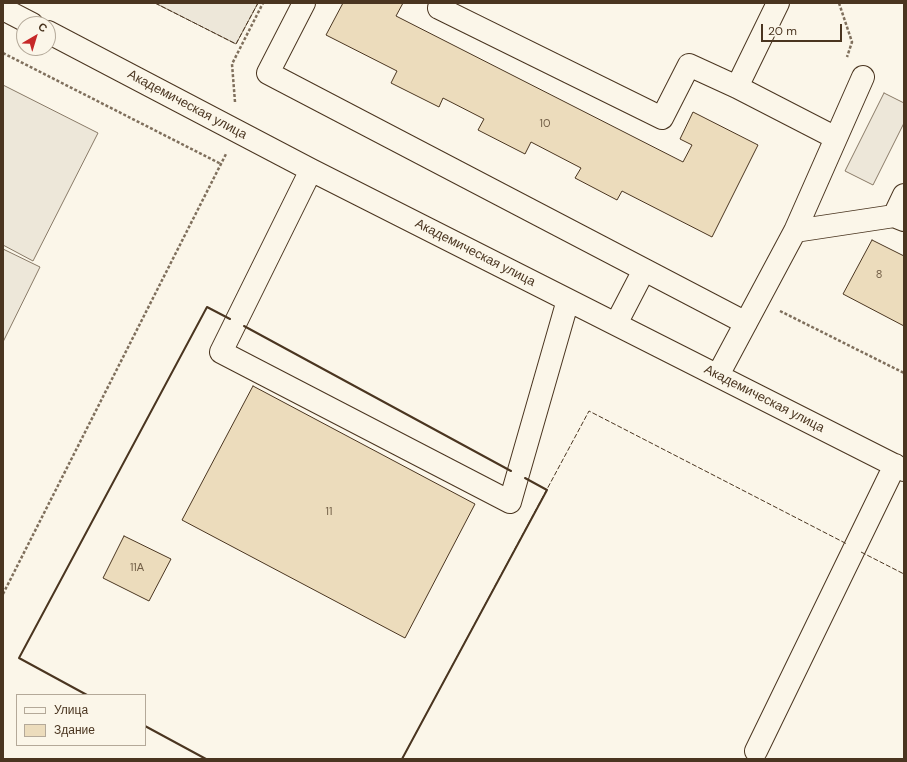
<!DOCTYPE html>
<meta charset="utf-8">
<style>
body{margin:0}
#map{position:relative;width:907px;height:762px;overflow:hidden;background:#fbf6e9;font-family:"DM Sans",sans-serif}
canvas{display:block}
.frame{position:absolute;inset:0;border:4px solid #4a3520;pointer-events:none}
.legend{position:absolute;left:16px;top:694px;width:130px;height:52px;box-sizing:border-box;background:#fbf6e9;border:1px solid #b4a999;margin:0;padding:5px 7px;list-style:none;font-size:12px;color:#4a3520}
.legend li{display:flex;align-items:center;gap:8px;height:20px}
.legend b{width:20px;border:1px solid #b4a999}
.north{position:absolute;left:16px;top:16px;width:40px;height:40px;box-sizing:border-box;background:#fbf6e9;border:1px solid #b4a999;border-radius:50%;rotate:38deg;font-size:11px;font-weight:700;line-height:16px;text-align:center;color:#4a3520}
.north::after{content:'';display:block;margin:auto;width:14px;height:18px;background:#c62828;clip-path:polygon(50% 0,100% 100%,50% 72%,0 100%)}
.scale{position:absolute;left:761px;top:24px;width:81px;height:18px;box-sizing:border-box;border:2px solid #4a3520;border-top:0;padding-left:5px;font-size:12px;line-height:14px;white-space:nowrap;color:#4a3520;-webkit-text-stroke:3px #fbf6e9;paint-order:stroke}
</style>
<div id="map">
<canvas width="907" height="762"></canvas>
<div class="frame"></div>
<ul class="legend">
<li><b style="height:5px;background:#fbf6e9"></b>Улица</li>
<li><b style="height:11px;background:#ecdcbc"></b>Здание</li>
</ul>
<div class="north">С</div>
<div class="scale">20 m</div>
</div>
<script>
const g = document.querySelector('canvas').getContext('2d');
g.lineJoin = 'round';
function fill(path, color) { g.fillStyle = color; g.fill(path, 'evenodd'); }
const toPath = rows => new Path2D(rows.map(r => 'M' + r).join(''));
function trace(path, color, width, dash) { g.strokeStyle = color; g.lineWidth = width; g.lineCap = dash ? 'butt' : 'round'; g.setLineDash(dash || []); g.stroke(path); }
function drawText(font, color, halo, rows, align = 'center') {
  g.font = font + ' "DM Sans",sans-serif'; g.lineWidth = 3; g.setLineDash([]); g.textBaseline = 'middle'; g.strokeStyle = halo; g.fillStyle = color; for (const [text, x, y, turn = 0] of rows) {
    g.save(); g.translate(x, y); g.rotate((+turn || 0) * Math.PI / 180); g.textAlign = isNaN(turn) ? turn : align; if (halo) g.strokeText(text, 0, 0); g.fillText(text, 0, 0); g.restore();
  }
}
const parking = toPath([
 [155,3,258,3,236,44,155,3],
 [3,85,98,133,33,261,3,245,3,85],
 [884,93,904,103,904,123,873,185,845,171,884,93],
 [3,249,40,267,3,342,3,249]
]);
fill(parking, '#ede7d9');
trace(parking, '#887966', 1);
const building = toPath([
 [343,3,403,3,396,16,683,162,692,145,680,139,693,112,758,145,712,237,622,191,617,200,575,178,581,168,531,142,525,154,478,130,484,119,443,98,439,107,391,83,397,71,326,35,343,3],
 [872,240,904,256,904,326,843,294,872,240],
 [253,386,475,504,405,638,182,520,253,386],
 [124,536,171,559,149,601,103,578,124,536]
]);
fill(building, '#ecdcbc');
trace(building, '#4a3520', 1);
const minor = toPath([
 [304,3,268,73,746,323],
 [442,3,439,8,662,118,689,65,737,87,836,138],
 [3,9,32,24],
 [48,32,311,170,904,470],
 [737,87,778,3],
 [311,170,221,352,510,502,568,300],
 [894,216,904,195],
 [795,231,894,216,904,220],
 [616,324,644,270],
 [718,375,795,231,863,77],
 [756,751,895,465]
]);
trace(minor, '#4a3520', 24);
trace(toPath([
 [839,3,852,42,847,57],
 [3,53,221,164],
 [235,102,232,64,263,3],
 [780,311,904,373],
 [3,594,226,154]
]), '#7f6f5c', 2.5, [3, 2]);
trace(minor, '#fbf6e9', 22);
trace(toPath([
 [155,3,236,44,258,3],
 [861,552,904,574],
 [402,759,589,411,847,544]
]), '#4a3520', 1, [5, 2]);
trace(toPath([
 [244,326,511,471],
 [87,695,19,658,207,307,230,319],
 [145,726,206,759],
 [402,759,547,490,525,478]
]), '#4a3520', 2);
drawText('11px', '#725f47', null, [
 ["10",545,124],
 ["8",879,275],
 ["11",329,512],
 ["11А",137,568]
]);
drawText('13px', '#4a3520', '#fbf6e9', [
 ["Академическая улица",187,105,28],
 ["Академическая улица",475,253,27],
 ["Академическая улица",764,399,27]
]);
</script>
